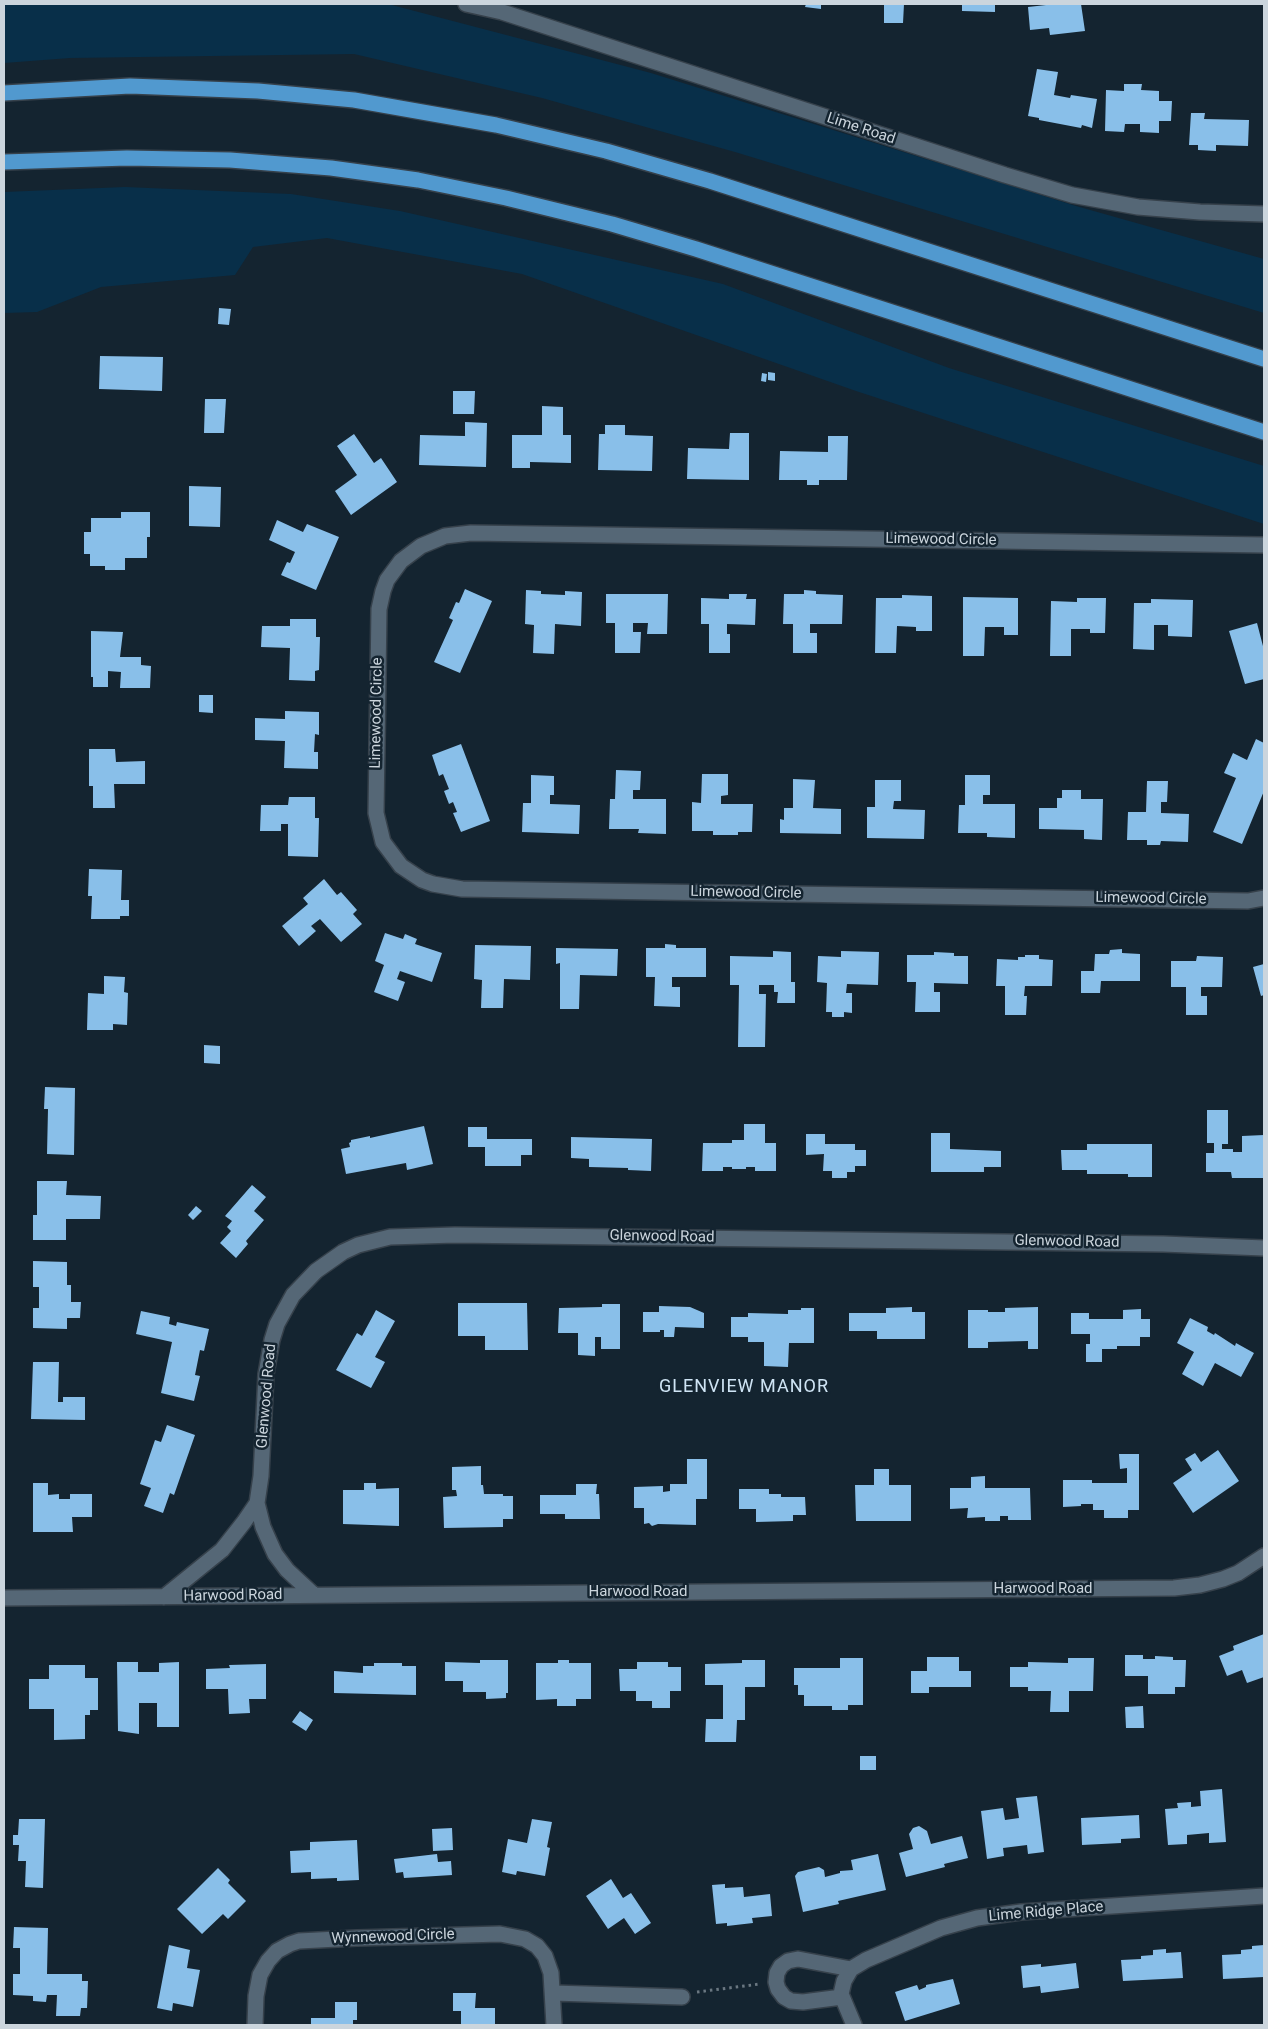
<!DOCTYPE html>
<style>
body{margin:0}
#map{position:relative;width:1268px;height:2029px;overflow:hidden;background:#142430;font-family:Roboto,sans-serif}
canvas{display:block}
.frame{position:absolute;inset:0;border:5px solid #cbd5dd;pointer-events:none}
</style>
<div id="map">
<canvas width="1268" height="2029"></canvas>
<div class="frame"></div>
</div>
<script>
const g = document.querySelector('canvas').getContext('2d');
g.lineJoin = 'round';
function fill(path, color) { g.fillStyle = color; g.fill(path, 'evenodd'); }
const toPath = rows => new Path2D(rows.map(r => 'M' + r).join(''));
function trace(path, color, width, dash) { g.strokeStyle = color; g.lineWidth = width; g.lineCap = dash ? 'butt' : 'round'; g.setLineDash(dash || []); g.stroke(path); }
function drawText(font, color, halo, rows, align = 'center') {
  g.font = font + ' Roboto,sans-serif'; g.lineWidth = 5; g.setLineDash([]); g.textBaseline = 'middle'; g.strokeStyle = halo; g.fillStyle = color; for (const [text, x, y, turn = 0] of rows) {
    g.save(); g.translate(x, y); g.rotate((+turn || 0) * Math.PI / 180); g.textAlign = isNaN(turn) ? turn : align; if (halo) g.strokeText(text, 0, 0); g.fillText(text, 0, 0); g.restore();
  }
}
fill(toPath([
 [4,4,388,4,651,73,1076,206,1264,259,1264,313,735,152,542,98,354,54,70,58,4,63],
 [125,187,291,194,400,211,723,284,949,368,1264,466,1264,524,856,391,522,274,327,238,253,247,235,275,101,287,37,312,4,313,4,192]
]), '#082f49');
fill(toPath([
 [806,4,821,4,821,9,805,7],
 [884,4,904,4,903,23,884,23],
 [962,4,995,4,995,12,962,11],
 [1046,4,1081,4,1085,31,1050,35,1049,28,1030,30,1028,7,1046,5],
 [1037,69,1058,72,1054,95,1070,98,1071,95,1097,99,1092,128,1082,125,1081,128,1039,120,1039,118,1028,116],
 [1124,84,1142,84,1141,90,1159,91,1159,101,1172,101,1171,121,1159,121,1159,133,1140,132,1140,124,1125,124,1124,132,1105,131,1106,90,1124,91],
 [1191,113,1205,113,1204,119,1249,120,1248,146,1216,145,1216,151,1198,150,1198,145,1189,145],
 [219,308,231,309,229,325,218,324],
 [100,356,163,357,162,391,99,389],
 [768,372,775,373,775,381,768,380],
 [762,373,767,374,766,382,761,381],
 [453,391,475,391,474,414,453,414],
 [205,399,226,399,224,433,204,433],
 [542,406,563,407,563,435,571,435,571,463,530,462,530,468,512,468,512,435,542,435],
 [465,422,487,423,486,467,419,465,420,435,465,436],
 [605,425,625,425,625,435,653,436,652,471,598,470,599,434,605,434],
 [730,433,749,433,749,480,687,479,688,448,729,449],
 [354,434,374,463,381,458,397,482,351,515,335,491,357,475,337,446],
 [828,436,848,436,847,480,819,480,819,485,807,485,807,480,779,480,780,451,828,452],
 [189,486,221,487,220,527,189,526],
 [121,512,150,512,150,537,147,537,147,558,125,558,125,570,105,570,105,566,90,566,90,554,84,554,84,532,91,532,91,518,121,518],
 [277,520,303,532,307,524,339,537,316,590,281,575,287,562,290,563,295,552,269,540],
 [465,589,492,601,460,673,434,662,453,620,449,618,456,602,459,603],
 [526,590,541,591,541,594,565,595,565,591,582,592,581,626,555,624,554,654,533,653,534,625,525,624],
 [804,590,816,591,816,594,843,595,842,624,810,624,810,633,817,633,817,653,793,653,793,624,783,624,784,594,804,594],
 [606,594,668,594,667,634,647,634,648,623,633,623,633,632,641,632,640,653,615,653,615,623,606,623],
 [729,594,747,594,746,599,756,599,755,625,727,624,727,634,730,634,730,653,709,653,709,624,701,624,701,598,729,599],
 [902,595,932,596,932,631,916,631,916,627,897,626,896,653,875,653,876,598,902,598],
 [963,597,1018,598,1018,635,1004,635,1004,627,985,627,984,656,963,656],
 [1077,598,1106,598,1105,633,1090,633,1090,629,1071,629,1071,656,1050,656,1051,601,1077,602],
 [1151,599,1193,600,1192,637,1168,636,1168,625,1154,625,1154,650,1133,649,1134,603,1151,603],
 [290,619,316,619,316,637,320,637,319,670,315,671,315,681,289,680,290,648,261,647,262,626,290,626],
 [1257,623,1264,650,1264,679,1245,684,1229,631],
 [91,631,123,632,120,657,141,657,141,665,151,666,150,688,120,688,121,672,108,671,108,687,93,687,93,677,91,677],
 [199,695,213,695,213,713,199,712],
 [285,711,319,712,319,735,315,734,314,752,318,752,318,769,284,768,285,741,255,740,255,718,285,719],
 [1256,739,1264,743,1264,791,1242,844,1213,832,1236,778,1224,773,1233,753,1247,760],
 [461,744,490,821,461,832,453,813,457,812,453,802,449,804,444,791,449,789,443,774,439,776,432,755],
 [89,749,115,749,116,762,145,761,145,784,114,784,115,808,93,808,93,786,89,786],
 [616,770,641,771,640,790,633,790,633,799,666,799,666,834,638,833,639,829,609,829,610,799,615,799],
 [702,774,728,774,728,795,721,796,721,804,753,804,752,832,738,832,738,835,713,835,713,831,692,831,692,802,701,803],
 [531,775,554,776,554,795,550,795,550,804,580,805,579,834,522,832,523,803,531,803],
 [965,775,990,775,990,795,983,795,983,804,1015,804,1015,838,987,837,987,833,958,833,959,805,965,805],
 [793,779,815,780,813,808,841,809,841,834,780,833,780,819,784,820,784,808,793,808],
 [875,780,901,780,901,801,894,801,893,809,925,810,924,839,867,838,867,807,875,807],
 [1147,781,1168,781,1167,802,1161,802,1161,813,1189,814,1188,842,1161,841,1160,845,1147,845,1147,840,1127,840,1128,812,1146,812],
 [1062,790,1081,790,1081,799,1103,799,1102,840,1084,839,1084,830,1039,829,1039,808,1057,808,1057,798,1062,798],
 [289,797,315,797,315,818,319,818,318,857,288,856,288,824,281,824,281,831,260,831,261,805,288,805],
 [89,869,122,870,121,900,129,900,129,916,120,916,120,919,91,919,92,896,88,896],
 [324,879,337,895,341,892,357,910,353,914,362,924,341,942,320,919,311,926,316,931,299,946,282,926,308,904,303,898],
 [385,933,403,939,405,934,417,939,415,944,442,953,432,982,400,971,397,979,405,982,398,1001,374,992,384,965,375,961],
 [665,944,676,945,676,948,706,948,706,977,672,977,672,987,680,987,680,1007,654,1006,655,977,646,977,646,948,665,948],
 [475,945,531,946,530,980,504,979,503,1008,481,1008,482,980,474,979],
 [556,948,618,949,617,976,580,975,579,1009,560,1009,560,963,556,964],
 [1122,949,1122,953,1140,954,1140,981,1101,981,1100,993,1081,993,1081,971,1094,971,1095,954,1109,954,1110,950],
 [773,951,791,952,791,982,795,982,795,1003,777,1003,778,992,774,992,774,985,759,985,759,994,766,994,765,1047,738,1047,739,985,730,985,730,956,773,957],
 [841,951,879,952,878,985,847,984,846,993,852,993,852,1013,844,1012,844,1017,832,1017,832,1012,826,1012,827,983,817,982,818,956,841,957],
 [934,952,954,953,954,956,968,956,968,984,934,983,934,992,940,992,940,1012,915,1012,916,982,907,982,907,955,934,955],
 [1025,955,1039,955,1039,959,1053,960,1052,986,1025,986,1024,996,1027,996,1026,1015,1005,1015,1005,986,996,986,997,959,1018,960,1018,957,1025,957],
 [1197,956,1223,957,1222,987,1201,987,1201,996,1207,996,1207,1015,1186,1015,1186,987,1171,987,1171,961,1196,961],
 [1264,964,1264,995,1261,996,1253,967],
 [104,976,125,977,124,992,128,993,127,1025,113,1024,113,1030,87,1030,88,993,104,994],
 [204,1045,220,1046,220,1064,204,1063],
 [45,1087,75,1088,74,1155,47,1154,48,1109,44,1109],
 [1207,1110,1228,1110,1228,1144,1222,1144,1222,1149,1233,1149,1233,1152,1242,1152,1242,1136,1264,1135,1264,1178,1232,1178,1231,1172,1206,1172,1206,1153,1214,1153,1214,1143,1207,1143],
 [744,1124,765,1124,765,1143,776,1143,776,1171,755,1171,755,1167,746,1167,746,1169,732,1169,732,1167,723,1167,723,1171,702,1171,703,1143,732,1143,732,1140,744,1140],
 [424,1126,433,1164,407,1170,406,1163,346,1174,341,1149,350,1147,349,1143,351,1142,351,1140,370,1136,370,1138],
 [468,1127,487,1127,487,1139,532,1139,532,1155,521,1155,521,1166,485,1166,485,1147,468,1147],
 [931,1133,950,1133,950,1149,1001,1151,1001,1167,984,1167,984,1172,931,1172],
 [806,1134,825,1134,825,1144,855,1144,855,1150,866,1150,866,1166,855,1166,855,1172,847,1172,847,1178,832,1178,832,1171,823,1171,824,1154,806,1155],
 [571,1137,652,1139,651,1171,628,1170,628,1168,589,1167,589,1159,571,1158],
 [1087,1144,1152,1144,1152,1177,1128,1177,1128,1174,1087,1174,1087,1170,1062,1170,1061,1150,1087,1150],
 [37,1181,67,1181,66,1195,101,1196,100,1219,66,1219,66,1240,33,1240,33,1215,37,1215],
 [252,1185,266,1197,254,1211,264,1220,246,1241,248,1244,236,1258,220,1243,231,1231,227,1227,232,1221,225,1216],
 [196,1206,202,1211,193,1220,188,1215],
 [33,1261,67,1262,67,1285,71,1285,71,1302,81,1302,80,1318,67,1318,67,1329,33,1328,33,1308,39,1308,39,1287,33,1287],
 [458,1303,527,1303,528,1350,485,1350,485,1336,458,1336],
 [602,1304,620,1304,620,1349,601,1349,601,1337,595,1337,595,1356,578,1355,578,1333,558,1333,559,1308,602,1307],
 [659,1306,690,1307,704,1313,704,1328,675,1327,674,1337,664,1337,664,1330,660,1330,660,1332,643,1332,643,1312,659,1312],
 [912,1307,912,1312,925,1312,925,1339,877,1339,877,1331,849,1331,849,1313,886,1313,886,1308],
 [1038,1307,1038,1349,1028,1349,1028,1341,988,1342,988,1348,968,1348,968,1310,988,1310,988,1312,1005,1312,1005,1308],
 [801,1308,814,1308,814,1343,789,1343,788,1367,764,1366,764,1342,748,1342,748,1337,731,1337,731,1317,748,1317,748,1313,788,1314,788,1310,801,1310],
 [1141,1309,1141,1319,1150,1319,1150,1337,1140,1337,1140,1346,1117,1346,1117,1349,1102,1349,1102,1362,1086,1362,1086,1344,1090,1344,1090,1334,1071,1334,1071,1313,1089,1313,1089,1319,1123,1319,1123,1310],
 [376,1310,395,1321,375,1357,385,1362,371,1388,336,1370,357,1333,362,1336],
 [141,1311,170,1317,169,1324,176,1326,177,1322,209,1329,204,1351,200,1350,195,1375,200,1376,194,1401,161,1393,172,1342,136,1334],
 [1190,1318,1208,1327,1207,1331,1214,1335,1215,1333,1235,1346,1236,1343,1254,1353,1241,1377,1215,1363,1203,1386,1182,1374,1194,1352,1177,1343],
 [33,1362,59,1362,58,1402,63,1402,63,1397,85,1397,85,1420,31,1419],
 [167,1425,195,1435,174,1495,170,1493,163,1513,144,1506,151,1488,140,1484,155,1440,161,1442],
 [1218,1450,1239,1481,1193,1513,1173,1483,1192,1470,1185,1459,1195,1453,1201,1462],
 [1119,1454,1139,1454,1139,1510,1128,1510,1128,1518,1104,1518,1104,1510,1093,1510,1093,1504,1081,1504,1081,1506,1063,1507,1063,1480,1092,1480,1092,1483,1127,1483,1127,1468,1120,1469],
 [687,1459,707,1459,707,1499,696,1499,696,1525,658,1524,652,1526,649,1523,644,1524,644,1508,634,1508,634,1487,663,1486,663,1492,670,1491,670,1484,687,1484],
 [481,1466,481,1485,483,1485,484,1494,503,1494,503,1496,513,1496,513,1519,503,1519,503,1527,444,1528,443,1497,457,1496,456,1490,452,1490,452,1467],
 [874,1469,889,1469,889,1485,911,1485,911,1521,856,1521,855,1485,874,1485],
 [985,1476,985,1488,1030,1488,1031,1520,1008,1520,1008,1516,1000,1516,1000,1521,985,1521,985,1517,967,1518,968,1508,950,1509,950,1488,971,1488,971,1477],
 [33,1483,48,1483,48,1495,59,1494,59,1499,70,1499,70,1494,92,1494,92,1517,72,1517,73,1532,33,1532],
 [364,1483,376,1483,376,1489,399,1488,399,1526,343,1524,343,1490,364,1490],
 [576,1484,597,1484,596,1494,599,1494,600,1519,565,1519,565,1514,540,1514,540,1495,576,1495],
 [739,1489,769,1489,769,1494,781,1494,781,1497,805,1497,806,1515,793,1515,793,1521,756,1522,756,1509,739,1509],
 [1264,1634,1264,1677,1247,1683,1242,1670,1227,1676,1219,1656,1234,1650,1233,1646],
 [1125,1655,1143,1655,1143,1659,1155,1659,1155,1656,1173,1657,1173,1660,1186,1660,1185,1687,1175,1687,1175,1694,1148,1694,1148,1676,1125,1676],
 [927,1657,959,1657,959,1671,971,1671,971,1687,929,1687,929,1693,911,1693,911,1671,927,1671],
 [840,1658,863,1658,863,1705,848,1705,848,1710,832,1710,832,1706,804,1706,804,1695,798,1695,798,1685,794,1685,794,1668,840,1668],
 [1068,1658,1094,1658,1093,1691,1069,1691,1069,1712,1050,1712,1051,1691,1028,1691,1028,1687,1010,1687,1010,1667,1028,1667,1028,1662,1068,1663],
 [480,1660,508,1660,508,1693,506,1693,506,1698,486,1699,486,1692,463,1692,463,1681,445,1681,445,1662,480,1663],
 [558,1660,569,1660,569,1663,591,1663,591,1699,576,1699,576,1706,557,1706,557,1699,536,1700,536,1663,558,1663],
 [742,1660,765,1660,765,1687,745,1687,745,1720,737,1720,736,1742,705,1742,706,1719,723,1719,723,1685,705,1685,705,1664,742,1663],
 [117,1662,138,1662,138,1672,159,1672,159,1663,179,1662,179,1727,157,1727,157,1703,139,1703,139,1734,118,1731],
 [637,1662,668,1662,668,1667,681,1667,681,1691,670,1691,670,1708,652,1708,652,1701,636,1701,636,1691,620,1691,619,1669,637,1669],
 [374,1663,402,1663,402,1666,416,1666,416,1695,334,1693,334,1671,363,1673,363,1666,374,1666],
 [266,1664,266,1699,249,1699,250,1713,229,1714,228,1689,206,1689,206,1669,230,1668,229,1665],
 [49,1665,85,1665,85,1678,98,1678,98,1710,90,1710,90,1715,85,1715,85,1739,54,1740,54,1709,29,1709,29,1679,49,1679],
 [1143,1706,1144,1728,1126,1728,1125,1707],
 [300,1711,313,1720,306,1731,292,1722],
 [860,1756,876,1756,876,1770,860,1770],
 [1222,1789,1226,1842,1209,1843,1209,1833,1187,1835,1187,1844,1168,1845,1165,1809,1178,1808,1177,1803,1191,1802,1191,1807,1201,1806,1200,1791],
 [1037,1796,1044,1852,1028,1854,1027,1845,1003,1848,1004,1856,987,1859,981,1811,1003,1808,1005,1820,1019,1818,1016,1798],
 [1139,1815,1140,1838,1121,1839,1121,1843,1082,1845,1081,1818],
 [19,1819,45,1819,43,1888,25,1887,26,1861,18,1861,19,1845,13,1845,13,1835,18,1835],
 [532,1819,552,1822,547,1847,550,1848,545,1876,517,1871,516,1875,502,1872,508,1839,527,1843],
 [919,1826,927,1831,931,1844,962,1836,968,1858,944,1864,945,1867,906,1877,899,1853,913,1849,909,1834,913,1828],
 [452,1828,453,1850,433,1851,432,1829],
 [357,1840,359,1880,337,1881,337,1878,311,1879,311,1872,291,1873,290,1851,310,1850,310,1842],
 [437,1854,438,1862,451,1861,452,1875,404,1878,403,1872,396,1873,394,1859],
 [878,1854,886,1890,838,1901,839,1904,803,1912,795,1876,798,1872,819,1867,824,1870,825,1877,840,1873,840,1871,853,1870,851,1860],
 [218,1868,230,1880,228,1883,246,1901,228,1919,223,1914,202,1934,177,1909],
 [611,1879,623,1898,631,1893,651,1923,635,1934,624,1918,608,1929,586,1896],
 [725,1884,725,1888,743,1887,744,1897,770,1894,772,1916,752,1918,753,1923,727,1926,727,1923,716,1924,712,1885],
 [14,1927,48,1928,47,1974,82,1974,82,1981,88,1981,87,2008,81,2008,80,2016,56,2016,57,1995,47,1995,46,2002,33,2001,33,1996,13,1995,13,1974,20,1974,20,1948,13,1948],
 [169,1945,190,1950,187,1968,200,1970,193,2007,173,2003,172,2011,157,2008],
 [1264,1945,1264,1977,1223,1979,1222,1955,1241,1954,1241,1950,1252,1949,1252,1946],
 [1166,1949,1166,1953,1181,1952,1183,1978,1123,1981,1121,1960,1141,1959,1141,1956,1153,1955,1153,1950],
 [1076,1963,1079,1988,1041,1993,1040,1986,1023,1988,1021,1966,1041,1964,1041,1967],
 [953,1979,960,2004,905,2021,895,1992,917,1985,919,1990,926,1987,926,1985],
 [453,1993,476,1993,475,2008,495,2008,495,2025,461,2025,461,2011,453,2011],
 [335,2002,357,2002,357,2020,353,2020,353,2025,311,2025,311,2018,335,2018]
]), '#89bfe9');
const street = toPath([
 [466,4,502,12,1005,175,1072,195,1138,207,1200,212,1264,214],
 [1264,545,471,533,445,536,421,546,401,561,387,580,383,591,379,609,376,813,383,842,401,866,422,880,433,884,462,889,1248,901,1264,898],
 [314,1595,287,1570,275,1554,263,1527,257,1503,261,1476,266,1374,272,1340,277,1324,293,1295,316,1271,343,1252,358,1245,390,1237,455,1235,1163,1244,1264,1248],
 [164,1597,222,1550,244,1522,257,1503],
 [4,1598,1174,1588,1200,1585,1223,1579,1238,1573,1264,1556],
 [553,1993,682,1997],
 [842,1997,803,2002,791,2001,784,1997,778,1989,776,1982,777,1973,781,1966,788,1961,798,1959,851,1969],
 [255,2025,256,1996,260,1975,268,1961,277,1951,290,1944,299,1941,357,1938,500,1934,525,1939,537,1946,545,1956,551,1973,554,2025],
 [854,2025,841,1994,844,1981,851,1969,866,1960,941,1928,977,1918,1021,1912,1264,1896]
]);
const highway = toPath([
 [4,93,130,86,258,91,354,100,496,125,606,151,710,181,1264,359],
 [4,162,127,158,230,160,331,168,418,180,506,198,612,224,696,249,1264,432]
]);
trace(street, '#36414b', 18);
trace(highway, '#36414b', 18);
trace(toPath([
 [697,1992,760,1984]
]), '#6a7781', 3, [2.5, 4]);
trace(street, '#556776', 15);
trace(highway, '#5199cf', 15);
drawText('15px', '#cbd5dd', '#142430', [
 ["Lime Road",861,129,18],
 ["Limewood Circle",941,540,1],
 ["Limewood Circle",377,713,-89],
 ["Limewood Circle",746,893,1],
 ["Limewood Circle",1151,899,1],
 ["Glenwood Road",662,1237,1],
 ["Glenwood Road",1067,1242,1],
 ["Glenwood Road",267,1396,-85],
 ["Harwood Road",1043,1589],
 ["Harwood Road",638,1592],
 ["Harwood Road",233,1596,-1],
 ["Lime Ridge Place",1046,1912,-5],
 ["Wynnewood Circle",393,1937,-2]
]);
g.letterSpacing = '1px';
drawText('18px', '#cfe4f4', '#142430', [
 ["GLENVIEW MANOR",744,1387]
]);
g.letterSpacing = '0px';
</script>
